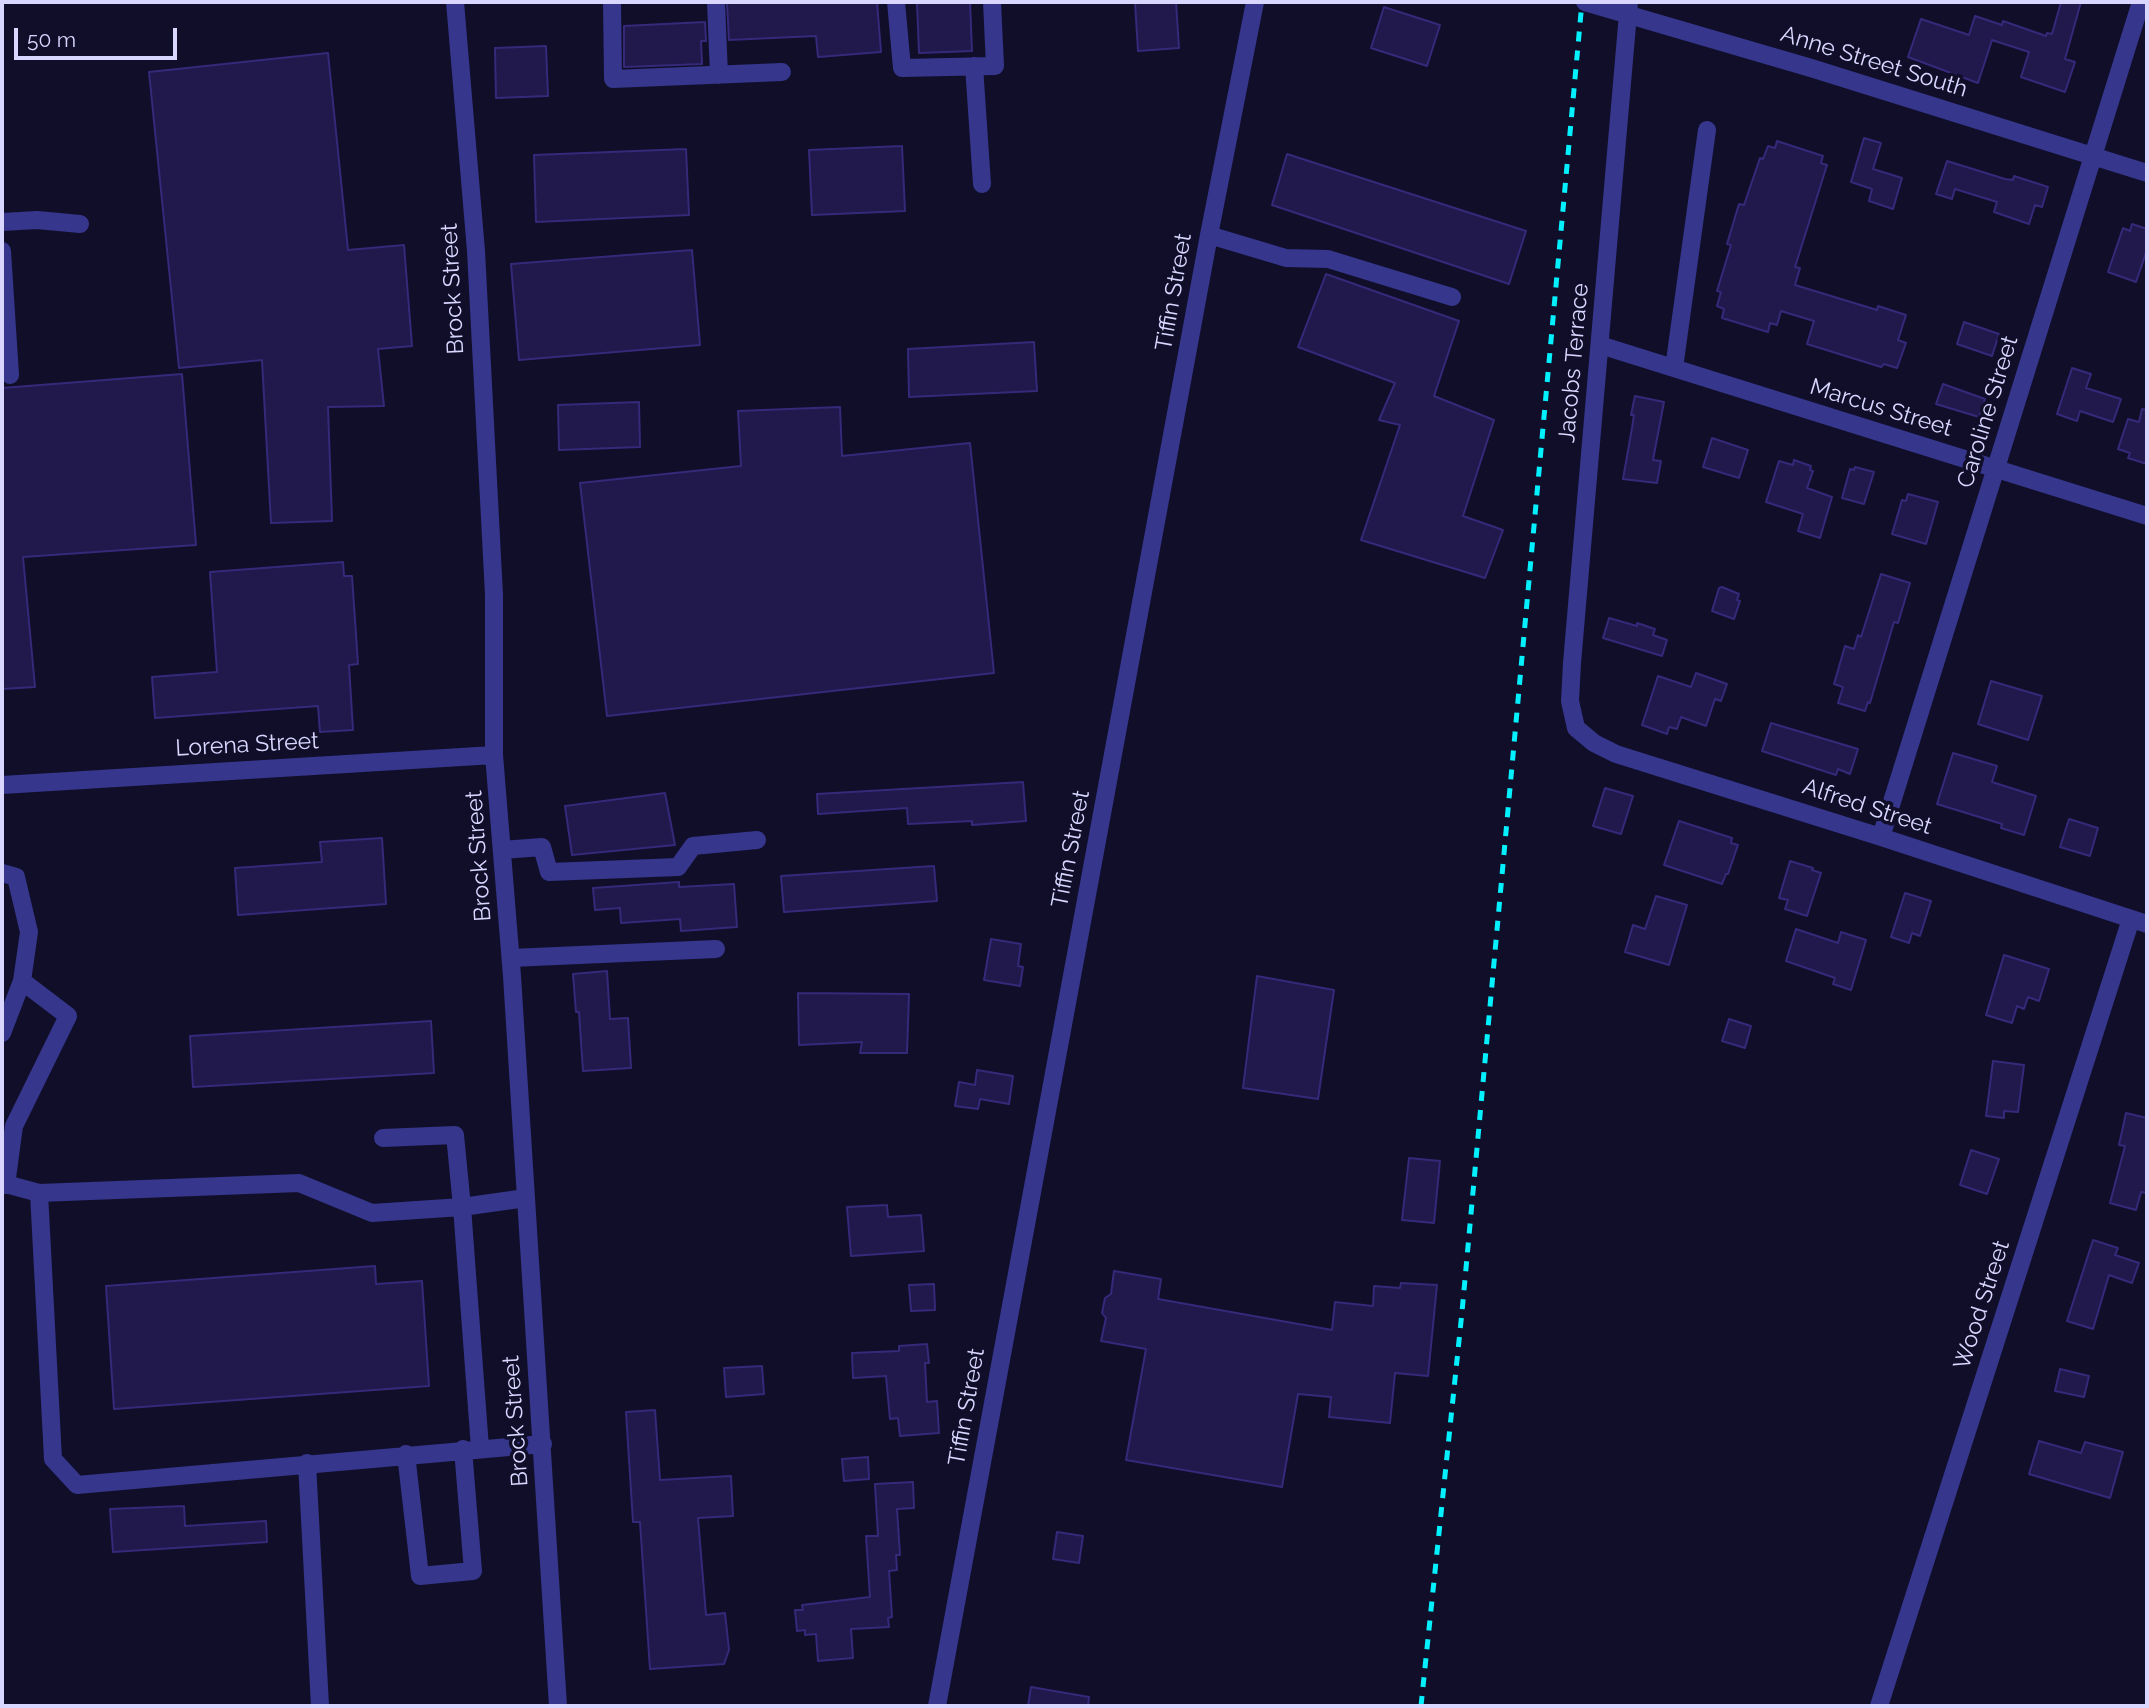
<!DOCTYPE html>
<style>
body{margin:0}
#map{position:relative;width:2149px;height:1708px;overflow:hidden;background:#110e2a;font-family:Raleway,sans-serif}
canvas{display:block}
.frame{position:absolute;inset:0;border:4px solid #d9d7ff;pointer-events:none}
.scale{position:absolute;left:14px;top:28px;width:163px;height:32px;box-sizing:border-box;border:4px solid #d9d7ff;border-top:0;padding-left:9px;font-size:21px;line-height:24px;white-space:nowrap;color:#d9d7ff;-webkit-text-stroke:5px #110e2a;paint-order:stroke}
</style>
<div id="map">
<canvas width="2149" height="1708"></canvas>
<div class="frame"></div>
<div class="scale">50 m</div>
</div>
<script>
const g = document.querySelector('canvas').getContext('2d');
g.lineJoin = 'round';
function fill(path, color) { g.fillStyle = color; g.fill(path, 'evenodd'); }
const toPath = rows => new Path2D(rows.map(r => 'M' + r).join(''));
function trace(path, color, width, dash) { g.strokeStyle = color; g.lineWidth = width; g.lineCap = dash ? 'butt' : 'round'; g.setLineDash(dash || []); g.stroke(path); }
function drawText(font, color, halo, rows, align = 'center') {
  g.font = font + ' Raleway,sans-serif'; g.lineWidth = 7; g.setLineDash([]); g.textBaseline = 'middle'; g.strokeStyle = halo; g.fillStyle = color; for (const [text, x, y, turn = 0] of rows) {
    g.save(); g.translate(x, y); g.rotate((+turn || 0) * Math.PI / 180); g.textAlign = isNaN(turn) ? turn : align; if (halo) g.strokeText(text, 0, 0); g.fillText(text, 0, 0); g.restore();
  }
}
const building = toPath([
 [877,2,881,52,818,57,816,36,729,40,727,3,877,2],
 [917,2,970,2,972,51,919,53,917,2],
 [1135,2,1176,2,1179,48,1138,51,1135,2],
 [2061,2,2081,2,2065,59,2075,62,2065,92,2021,77,2029,52,1992,40,1978,83,1908,57,1921,19,1969,35,1975,16,2002,25,2003,21,2046,36,2047,33,2052,34,2061,2],
 [1384,7,1440,25,1427,66,1371,48,1384,7],
 [705,22,706,41,701,41,702,64,624,67,624,26,705,22],
 [546,46,548,96,496,98,495,48,546,46],
 [328,53,348,250,404,245,412,346,378,349,384,406,328,407,332,521,271,523,262,360,179,368,149,72,328,53],
 [1864,138,1881,143,1873,169,1902,178,1893,209,1869,201,1872,189,1851,182,1864,138],
 [1777,141,1823,156,1821,163,1827,165,1795,267,1800,268,1795,285,1877,310,1878,306,1906,315,1898,340,1906,343,1897,368,1884,364,1881,367,1807,344,1814,321,1781,311,1777,325,1770,323,1768,332,1722,318,1724,309,1717,306,1721,292,1717,291,1731,245,1727,244,1739,204,1744,205,1760,158,1763,159,1768,146,1775,148,1777,141],
 [902,146,905,211,812,215,809,150,902,146],
 [686,149,689,215,536,222,534,155,686,149],
 [1287,154,1526,231,1509,284,1272,205,1287,154],
 [1947,161,2005,179,2013,180,2014,176,2048,187,2042,207,2035,205,2029,224,1994,212,1997,202,1955,189,1952,199,1936,194,1947,161],
 [2132,224,2147,229,2147,250,2136,282,2108,272,2123,228,2130,231,2132,224],
 [692,250,700,345,519,360,511,264,692,250],
 [1326,274,1459,321,1434,396,1494,420,1463,516,1503,530,1485,578,1361,540,1400,425,1379,420,1395,383,1298,347,1326,274],
 [1964,322,1999,334,1992,356,1957,344,1964,322],
 [1034,342,1037,391,909,397,908,349,1034,342],
 [2072,368,2091,374,2086,388,2121,399,2113,422,2080,411,2077,421,2057,414,2072,368],
 [182,374,196,545,23,557,35,687,2,689,2,388,182,374],
 [1943,384,1985,399,1979,417,1936,404,1943,384],
 [1635,396,1664,402,1653,460,1661,461,1657,483,1623,479,1632,428,1634,415,1631,415,1635,396],
 [639,402,640,447,559,450,558,405,639,402],
 [840,407,842,456,970,443,994,673,607,716,580,483,741,466,738,411,840,407],
 [2142,409,2147,410,2147,464,2128,458,2130,453,2118,449,2128,419,2139,422,2142,409],
 [1712,438,1748,450,1739,478,1703,467,1712,438],
 [1794,460,1811,466,1810,470,1813,471,1807,488,1832,497,1820,538,1798,531,1803,514,1766,502,1779,461,1793,465,1794,460],
 [1855,467,1874,472,1864,504,1842,498,1850,469,1854,470,1855,467],
 [1908,494,1938,502,1926,544,1892,534,1902,500,1906,501,1908,494],
 [343,562,344,576,352,576,358,664,349,665,353,730,320,732,318,706,155,718,152,677,217,672,210,572,343,562],
 [1881,574,1910,583,1898,623,1894,622,1870,703,1868,702,1865,711,1838,703,1843,687,1834,684,1845,646,1854,649,1858,635,1861,637,1881,574],
 [1722,587,1739,594,1737,600,1740,601,1734,619,1712,611,1719,588,1722,587],
 [1609,618,1637,626,1637,623,1655,629,1653,635,1667,640,1662,656,1603,638,1609,618],
 [1696,673,1727,684,1721,701,1715,699,1706,726,1681,717,1677,729,1669,727,1667,734,1642,725,1658,676,1691,687,1696,673],
 [1991,681,2042,696,2028,740,1978,724,1991,681],
 [1771,723,1858,749,1850,774,1838,769,1836,775,1762,751,1771,723],
 [1953,753,1997,766,1992,782,2036,796,2024,835,2001,828,2002,824,1937,804,1953,753],
 [1023,782,1026,821,972,825,972,821,908,824,907,808,818,814,817,794,1023,782],
 [1605,788,1633,796,1621,834,1593,826,1605,788],
 [665,793,675,845,572,855,565,806,665,793],
 [2069,819,2098,828,2090,856,2060,847,2069,819],
 [1679,821,1732,838,1731,843,1738,845,1728,874,1726,874,1722,884,1664,865,1679,821],
 [382,838,386,904,238,915,235,868,322,862,320,842,382,838],
 [1790,861,1813,868,1812,870,1821,873,1807,916,1785,909,1788,900,1779,898,1790,861],
 [934,866,937,901,784,912,781,876,934,866],
 [679,882,679,887,734,884,737,927,681,931,680,919,621,923,620,908,595,910,593,888,679,882],
 [1905,893,1931,901,1920,936,1912,933,1909,943,1891,937,1905,893],
 [1656,896,1687,905,1669,965,1625,952,1633,925,1645,929,1656,896],
 [1796,929,1838,943,1841,932,1866,940,1851,990,1833,984,1835,978,1786,961,1796,929],
 [991,939,1021,944,1018,966,1023,967,1020,986,984,980,991,939],
 [2004,955,2049,969,2039,1001,2028,997,2024,1009,2017,1006,2012,1023,1986,1015,2004,955],
 [607,971,610,1019,628,1018,631,1068,583,1071,579,1012,576,1012,573,974,607,971],
 [1257,976,1334,990,1318,1099,1243,1088,1257,976],
 [798,993,909,994,907,1053,860,1053,862,1042,799,1045,798,993],
 [1729,1019,1751,1026,1745,1048,1722,1041,1729,1019],
 [431,1021,434,1073,193,1087,190,1036,431,1021],
 [1993,1061,2024,1065,2018,1112,2004,1111,2004,1118,1986,1116,1993,1061],
 [977,1070,1013,1076,1009,1104,980,1099,978,1109,955,1106,959,1082,975,1085,977,1070],
 [2126,1113,2147,1118,2147,1193,2141,1192,2136,1210,2110,1203,2125,1146,2119,1145,2126,1113],
 [1971,1150,1999,1159,1987,1194,1960,1185,1971,1150],
 [1409,1158,1440,1161,1434,1223,1402,1220,1409,1158],
 [887,1205,888,1217,921,1215,924,1251,851,1256,847,1207,887,1205],
 [2093,1240,2118,1248,2115,1255,2139,1263,2132,1283,2109,1275,2093,1329,2067,1321,2093,1240],
 [375,1266,376,1284,422,1281,429,1386,114,1409,106,1286,375,1266],
 [1114,1271,1161,1279,1158,1299,1332,1330,1335,1302,1373,1306,1374,1286,1400,1288,1401,1283,1437,1285,1428,1376,1395,1373,1390,1423,1329,1417,1331,1397,1298,1394,1282,1487,1126,1460,1146,1349,1101,1341,1106,1318,1102,1313,1105,1298,1111,1294,1114,1271],
 [934,1284,935,1310,911,1311,909,1285,934,1284],
 [927,1344,929,1363,925,1363,927,1402,937,1401,939,1433,900,1436,898,1418,890,1419,886,1376,853,1378,852,1353,899,1351,899,1346,927,1344],
 [762,1366,764,1394,726,1397,724,1368,762,1366],
 [2060,1369,2089,1376,2084,1397,2055,1391,2060,1369],
 [655,1410,660,1480,731,1476,733,1516,698,1518,706,1615,725,1613,729,1650,724,1664,650,1669,640,1522,633,1522,626,1412,655,1410],
 [2039,1441,2081,1453,2085,1442,2123,1452,2110,1498,2029,1474,2039,1441],
 [868,1457,869,1479,844,1481,842,1459,868,1457],
 [913,1482,914,1508,897,1509,900,1555,896,1555,897,1570,889,1571,892,1617,888,1618,889,1627,851,1629,853,1658,818,1661,816,1634,805,1635,805,1630,797,1631,795,1610,803,1610,802,1605,870,1597,866,1536,878,1536,875,1484,913,1482],
 [184,1506,185,1526,266,1521,267,1542,113,1552,110,1509,184,1506],
 [1057,1532,1083,1536,1079,1563,1053,1559,1057,1532],
 [1031,1687,1089,1697,1088,1706,1028,1706,1031,1687]
]);
fill(building, '#21184c');
trace(building, '#35297a', 2);
trace(toPath([
 [455,2,476,251,494,595,494,755,512,976,558,1706],
 [612,2,613,79,782,72],
 [716,2,719,75],
 [896,2,902,68,995,66,992,2],
 [1585,2,1811,68,2147,173],
 [1629,2,1572,663,1570,701,1576,728,1594,743,1616,754,1881,837,2147,924],
 [974,66,982,184],
 [2,222,37,220,80,224],
 [1209,235,1286,258,1328,259,1452,297],
 [2,251,10,375],
 [1600,345,2147,516],
 [1674,368,1707,130],
 [2,785,494,755],
 [1881,837,2141,2],
 [502,850,542,847,549,872,678,867,693,846,757,840],
 [2,873,16,877,29,932,22,981,2,1033],
 [511,958,716,949],
 [383,1138,455,1135,462,1207,526,1198],
 [2,1183,39,1193],
 [6,1185,14,1126,68,1016,22,981],
 [480,1448,462,1207,372,1213,299,1183,39,1193,53,1459,77,1485,543,1444],
 [406,1454,420,1576,473,1571,463,1449],
 [307,1463,320,1706],
 [937,1706,1209,235,1255,2],
 [1879,1706,2131,919]
]), '#35368c', 18);
trace(toPath([
 [1421,1706,1462,1312,1582,2]
]), '#03f1ff', 5, [10, 9]);
drawText('23px', '#d9d7ff', '#110e2a', [
 ["Anne Street South",1874,62,17],
 ["Brock Street",453,289,-93],
 ["Tiffin Street",1174,292,-80],
 ["Jacobs Terrace",1574,363,-85],
 ["Marcus Street",1881,408,17],
 ["Caroline Street",1988,412,-73],
 ["Lorena Street",247,745,-3],
 ["Alfred Street",1867,807,18],
 ["Tiffin Street",1071,849,-79],
 ["Brock Street",479,856,-94],
 ["Wood Street",1982,1305,-72],
 ["Tiffin Street",967,1407,-80],
 ["Brock Street",516,1421,-94]
]);
</script>
